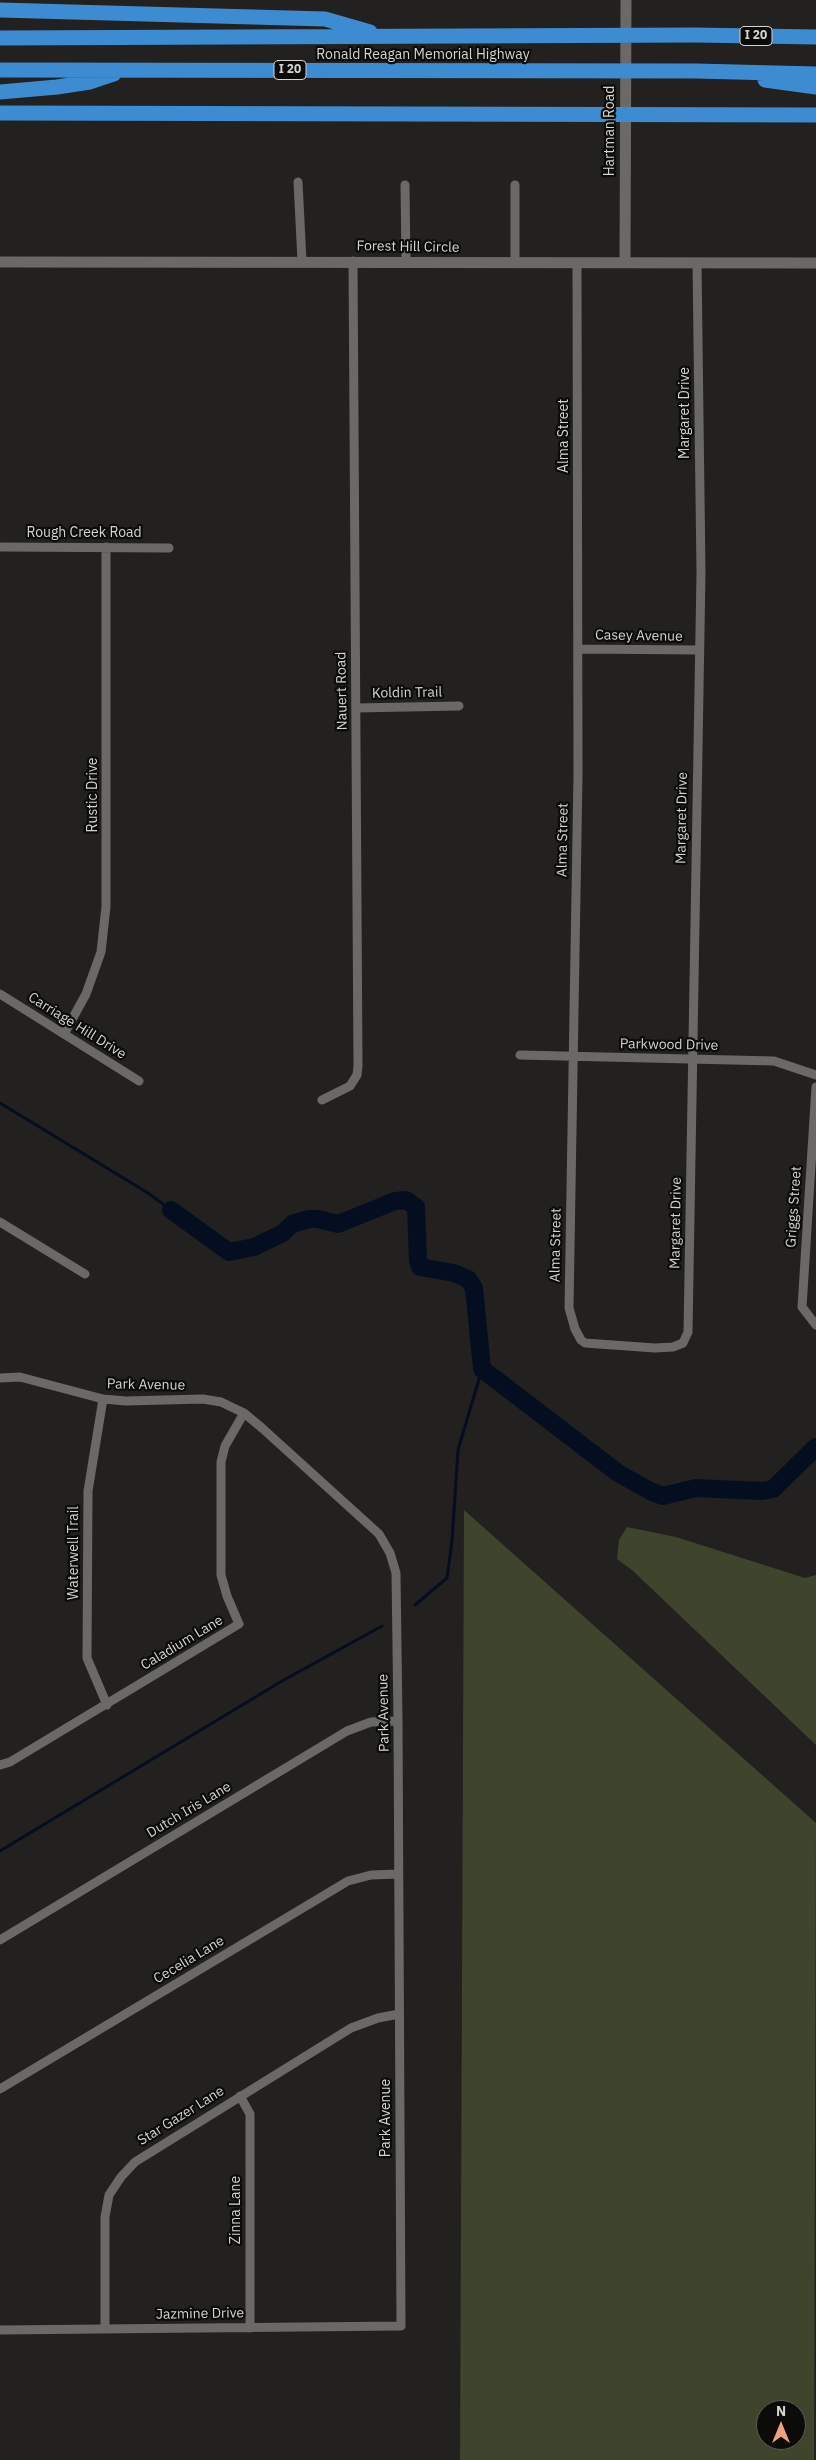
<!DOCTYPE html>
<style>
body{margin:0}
#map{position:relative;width:816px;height:2460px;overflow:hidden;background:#22211f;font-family:"IBM Plex Sans",sans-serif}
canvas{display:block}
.north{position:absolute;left:756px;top:2400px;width:50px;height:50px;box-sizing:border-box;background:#0b0b0a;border:1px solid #5b5b5a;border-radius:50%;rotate:0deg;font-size:14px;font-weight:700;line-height:20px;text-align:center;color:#d4d4d2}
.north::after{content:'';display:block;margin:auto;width:18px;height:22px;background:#f1a17c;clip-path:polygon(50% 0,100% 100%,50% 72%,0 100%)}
</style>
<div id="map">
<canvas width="816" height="2460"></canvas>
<div class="north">N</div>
</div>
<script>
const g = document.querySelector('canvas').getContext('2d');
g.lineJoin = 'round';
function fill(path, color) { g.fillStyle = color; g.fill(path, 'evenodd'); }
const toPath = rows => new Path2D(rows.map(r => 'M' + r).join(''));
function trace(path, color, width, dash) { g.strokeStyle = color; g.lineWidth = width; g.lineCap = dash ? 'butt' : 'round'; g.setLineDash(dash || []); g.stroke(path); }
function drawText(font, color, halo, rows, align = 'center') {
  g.font = font + ' "IBM Plex Sans",sans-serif'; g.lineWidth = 4.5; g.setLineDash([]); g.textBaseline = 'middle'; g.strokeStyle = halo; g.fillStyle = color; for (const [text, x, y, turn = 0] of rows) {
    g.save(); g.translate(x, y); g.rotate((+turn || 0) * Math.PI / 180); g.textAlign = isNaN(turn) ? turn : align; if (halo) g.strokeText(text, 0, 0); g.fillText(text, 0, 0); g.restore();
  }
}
fill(toPath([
 [464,1510,816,1823,814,2460,460,2460],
 [766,2410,796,2410,796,2440,766,2440],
 [627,1527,676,1537,805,1578,816,1575,816,1745,632,1570,617,1559,619,1540]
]), '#3f442d');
trace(toPath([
 [0,1103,148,1193,171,1210],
 [415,1605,447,1578,452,1541,458,1450,482,1369],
 [0,1851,282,1681,382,1626]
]), '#050e21', 3);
trace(toPath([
 [171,1210,229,1252,254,1247,283,1233,292,1224,309,1219,318,1219,338,1224,395,1201,406,1200,416,1207,418,1261,420,1267,454,1273,468,1279,474,1288,482,1369,618,1473,650,1491,663,1496,696,1488,762,1491,773,1489,816,1447]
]), '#050e21', 18);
trace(toPath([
 [298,182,302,261],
 [405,185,406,262],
 [515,263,515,185],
 [577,263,578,775,569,1308,575,1329,581,1340,585,1343,655,1348,673,1347,683,1343,688,1332,701,573,697,263],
 [0,547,169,548],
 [578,649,699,650],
 [356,708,459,706],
 [0,994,139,1081],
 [64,1034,86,994,101,952,106,907,106,547],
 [520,1055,774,1061,816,1075],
 [816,1087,802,1307,816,1325],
 [322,1100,350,1086,357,1075,358,1066,353,261],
 [0,1222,85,1274],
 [0,1378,20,1377,103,1399,126,1401,203,1399,221,1402,244,1413,262,1428,379,1534,390,1553,396,1573,398,1721,401,2326,0,2330],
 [103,1399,88,1491,87,1658,107,1705],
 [0,1765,10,1762,239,1624,227,1596,221,1575,221,1462,225,1446,244,1413],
 [0,1940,347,1731,371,1722,398,1721],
 [0,2089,348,1881,371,1875,398,1874],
 [240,2096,250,2114,250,2328],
 [105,2329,105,2217,109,2195,121,2177,135,2162,351,2028,378,2018,399,2014]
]), '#6a6966', 9);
trace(toPath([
 [0,262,816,263],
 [625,263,626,0]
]), '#6a6966', 11);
trace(toPath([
 [0,10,325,19,370,32],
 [0,38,695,35,816,37],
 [0,70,696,71,816,74],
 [765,80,816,87],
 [0,92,57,87,90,82,114,74],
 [0,113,816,115]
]), '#3d8bd0', 15);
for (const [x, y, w] of [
 [756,36,32],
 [290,70,32]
]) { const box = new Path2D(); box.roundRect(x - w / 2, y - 9.5, w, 19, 4); g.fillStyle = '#0b0b0a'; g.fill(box); trace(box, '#d4d4d2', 1); }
drawText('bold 12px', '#d4d4d2', null, [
 ["I 20",756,36],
 ["I 20",290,70]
]);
drawText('14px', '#d4d4d2', '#0b0b0a', [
 ["Ronald Reagan Memorial Highway",423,55],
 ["Hartman Road",610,131,-90],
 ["Forest Hill Circle",408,247,1],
 ["Margaret Drive",685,413,-90],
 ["Alma Street",564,436,-90],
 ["Rough Creek Road",84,533],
 ["Casey Avenue",639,636,1],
 ["Nauert Road",342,691,-91],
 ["Koldin Trail",407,693,-1],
 ["Rustic Drive",93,795,-90],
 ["Margaret Drive",682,818,-89],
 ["Alma Street",563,840,-89],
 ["Carriage Hill Drive",77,1026,32],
 ["Parkwood Drive",669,1045,1],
 ["Griggs Street",794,1207,-86],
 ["Margaret Drive",676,1223,-89],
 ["Alma Street",556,1245,-89],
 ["Park Avenue",146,1385,1],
 ["Waterwell Trail",74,1553,-90],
 ["Caladium Lane",182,1643,-31],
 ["Park Avenue",384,1713,-91],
 ["Dutch Iris Lane",189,1810,-31],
 ["Cecelia Lane",189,1960,-31],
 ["Star Gazer Lane",181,2116,-32],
 ["Park Avenue",386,2118,-90],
 ["Zinna Lane",236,2210,-90],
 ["Jazmine Drive",200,2314,-1]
]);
</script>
